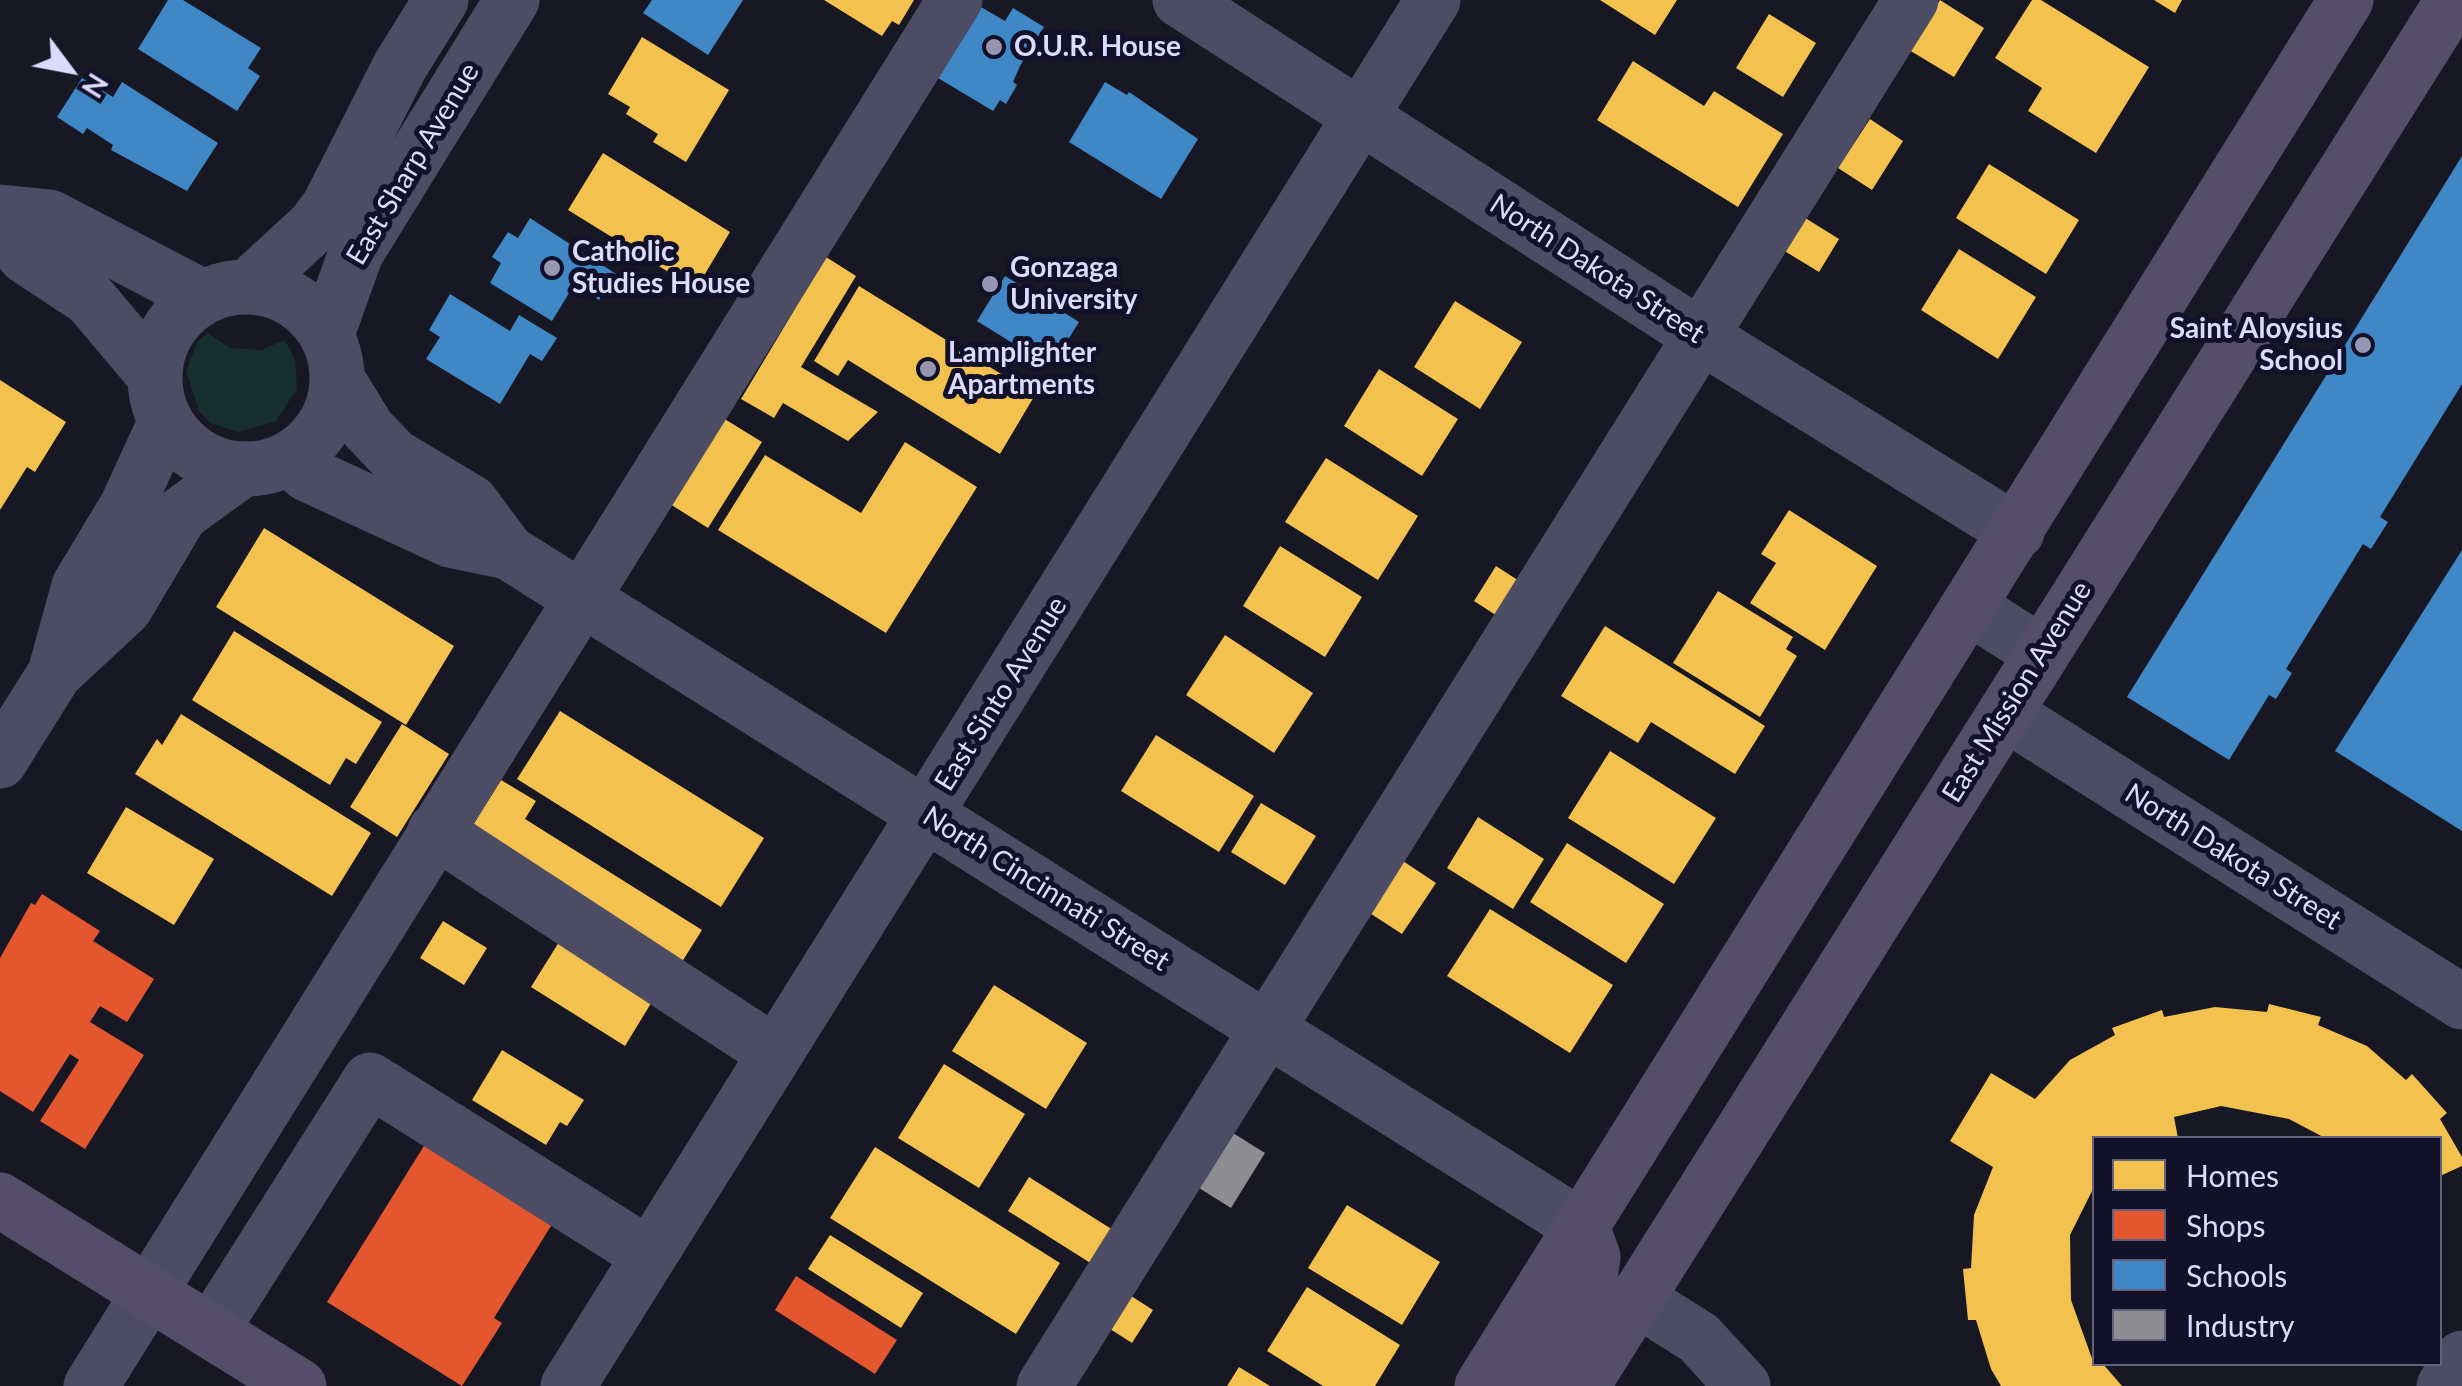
<!DOCTYPE html>
<style>
body{margin:0}
#map{position:relative;width:2462px;height:1386px;overflow:hidden;background:#181724;font-family:Lato,sans-serif}
canvas{display:block}
.legend{position:absolute;left:2092px;top:1136px;width:350px;height:230px;box-sizing:border-box;background:#13112a;border:2px solid #63627f;margin:0;padding:12px 18px;list-style:none;font-size:30px;color:#dcdbfe}
.legend li{display:flex;align-items:center;gap:20px;height:50px}
.legend b{width:50px;border:2px solid #63627f}
.north{position:absolute;left:20px;top:20px;width:100px;height:100px;-webkit-text-stroke:8px #13112a;paint-order:stroke;rotate:122deg;font-size:28px;font-weight:700;line-height:40px;text-align:center;color:#dcdbfe}
.north::after{content:'';display:block;margin:auto;width:35px;height:45px;background:#dcdbfe;clip-path:polygon(50% 0,100% 100%,50% 72%,0 100%)}
</style>
<div id="map">
<canvas width="2462" height="1386"></canvas>
<ul class="legend">
<li><b style="height:28px;background:#f2c14e"></b>Homes</li>
<li><b style="height:28px;background:#e4572e"></b>Shops</li>
<li><b style="height:28px;background:#3f88c5"></b>Schools</li>
<li><b style="height:28px;background:#8d8d92"></b>Industry</li>
</ul>
<div class="north">N</div>
</div>
<script>
const g = document.querySelector('canvas').getContext('2d');
g.lineJoin = 'round';
function fill(path, color) { g.fillStyle = color; g.fill(path, 'evenodd'); }
const toPath = rows => new Path2D(rows.map(r => 'M' + r).join(''));
function trace(path, color, width, dash) { g.strokeStyle = color; g.lineWidth = width; g.lineCap = dash ? 'butt' : 'round'; g.setLineDash(dash || []); g.stroke(path); }
function drawText(font, color, halo, rows, align = 'center') {
  g.font = font + ' Lato,sans-serif'; g.lineWidth = 10; g.setLineDash([]); g.textBaseline = 'middle'; g.strokeStyle = halo; g.fillStyle = color; for (const [text, x, y, turn = 0] of rows) {
    g.save(); g.translate(x, y); g.rotate((+turn || 0) * Math.PI / 180); g.textAlign = isNaN(turn) ? turn : align; if (halo) g.strokeText(text, 0, 0); g.fillText(text, 0, 0); g.restore();
  }
}
fill(toPath([
 [208,333,230,348,261,350,285,340,295,359,297,389,276,421,238,432,210,423,199,411,186,371,198,341]
]), '#15302e');
fill(toPath([
 [824,0,914,0,899,25,892,21,882,36],
 [1600,0,1677,0,1655,35],
 [1940,0,1984,28,1954,77,1909,50],
 [2032,0,2041,0,2149,67,2096,153,2028,111,2042,88,1995,58],
 [2154,0,2182,0,2175,13],
 [1769,14,1816,43,1783,97,1736,68],
 [642,37,729,90,686,162,653,142,658,134,626,114,630,107,608,94],
 [1633,61,1704,106,1714,91,1783,134,1738,207,1597,120],
 [1870,119,1903,141,1872,190,1838,168],
 [603,153,730,232,696,289,568,210],
 [1989,164,2079,220,2046,274,1956,218],
 [1794,211,1839,239,1819,272,1773,244],
 [1959,249,2036,297,1998,359,1921,310],
 [826,257,856,276,801,367,878,412,848,441,783,403,774,418,741,399],
 [859,286,1035,395,1000,454,848,360,838,376,814,361],
 [1455,301,1522,342,1480,409,1414,367],
 [1379,369,1458,419,1422,476,1344,426],
 [0,380,66,422,35,472,27,467,0,510],
 [723,418,762,442,708,528,670,504],
 [905,442,977,487,886,633,718,530,765,455,861,513],
 [1326,458,1418,516,1378,580,1285,522],
 [1789,510,1877,566,1825,650,1750,603,1776,563,1761,554],
 [264,528,454,646,406,725,216,607],
 [1280,546,1362,597,1325,657,1243,606],
 [1496,566,1530,588,1508,623,1474,601],
 [1718,591,1793,637,1786,649,1797,656,1760,717,1673,663],
 [1605,626,1765,726,1735,774,1651,722,1638,743,1561,696],
 [234,631,382,722,356,764,346,758,330,785,192,700],
 [1225,635,1313,693,1274,753,1186,695],
 [560,711,764,838,721,907,517,779],
 [181,714,371,833,332,896,135,774,157,739,162,745],
 [402,724,449,754,397,837,350,807],
 [1156,735,1254,796,1219,852,1121,791],
 [1610,751,1716,818,1674,884,1568,818],
 [501,780,536,801,525,819,702,930,680,965,468,833],
 [1261,803,1316,836,1285,885,1231,852],
 [126,807,214,859,174,925,87,873],
 [1478,817,1544,859,1513,909,1447,868],
 [1567,843,1664,904,1626,963,1530,902],
 [1397,857,1436,883,1402,934,1362,908],
 [1490,909,1613,985,1570,1053,1447,976],
 [443,921,487,948,464,985,420,958],
 [559,942,653,1000,625,1046,531,987],
 [994,985,1087,1043,1046,1109,952,1051],
 [2269,1004,2321,1017,2318,1025,2367,1046,2406,1080,2412,1074,2447,1113,2440,1119,2462,1157,2462,1166,2440,1176,2440,1138,2325,1138,2289,1119,2221,1106,2174,1117,2178,1138,2094,1138,2094,1187,2070,1235,2071,1300,2094,1364,2103,1364,2122,1386,2001,1386,1991,1369,1976,1320,1968,1320,1963,1269,1971,1268,1974,1215,1993,1167,1950,1141,1991,1073,2035,1099,2070,1060,2115,1035,2112,1028,2162,1010,2164,1017,2215,1007,2267,1012],
 [502,1050,584,1100,567,1126,560,1122,546,1145,472,1100],
 [944,1064,1025,1114,979,1188,898,1138],
 [875,1147,1060,1263,1016,1334,830,1218],
 [1029,1177,1121,1235,1100,1269,1008,1211],
 [1347,1205,1440,1262,1402,1325,1308,1268],
 [830,1235,923,1293,901,1328,808,1269],
 [1307,1287,1400,1345,1375,1386,1323,1386,1267,1351],
 [1128,1294,1153,1310,1132,1343,1107,1327],
 [1239,1367,1270,1386,1227,1386]
]), '#f2c14e');
fill(toPath([
 [42,894,100,931,93,941,154,979,127,1022,100,1006,90,1022,144,1055,85,1149,40,1121,79,1060,70,1054,33,1112,0,1091,0,958,31,903,35,905],
 [427,1141,554,1221,494,1318,502,1323,462,1386,327,1302],
 [796,1276,897,1340,875,1374,775,1310]
]), '#e4572e');
fill(toPath([
 [168,0,183,0,261,48,248,68,260,76,237,111,138,49],
 [652,0,743,0,708,55,643,13],
 [981,7,1005,21,1013,8,1044,27,1020,66,1013,82,1017,85,1006,104,1000,100,993,111,938,78],
 [82,78,113,97,122,82,218,143,187,191,111,150,113,145,87,128,83,134,57,117],
 [1105,82,1127,95,1129,92,1198,139,1161,199,1069,142],
 [2462,156,2462,384,2380,517,2388,522,2371,549,2363,544,2286,669,2292,673,2276,699,2269,695,2229,760,2127,697],
 [530,218,616,274,599,300,574,285,552,321,490,283,501,263,492,257,508,232,518,238],
 [1005,276,1040,297,1056,301,1057,308,1079,322,1051,367,977,321],
 [450,294,510,331,519,315,557,338,542,361,530,354,500,404,426,359,440,337,429,330],
 [2462,550,2462,831,2335,751]
]), '#3f88c5');
fill(toPath([
 [1225,1128,1265,1153,1231,1208,1191,1183]
]), '#8d8d92');
trace(toPath([
 [1180,0,1702,337,2017,532],
 [0,212,50,217,203,297],
 [0,222,25,256,90,299,154,375],
 [249,286,314,226,329,206,400,66,441,0],
 '155 378a91 91 0 1 1 182 0a91 91 0 1 1-182 0Z',
 [327,334,356,253,512,0],
 [338,380,368,429,394,456,471,502,508,552],
 [290,459,307,474,450,540,508,552,1582,1227],
 [1969,607,2041,653],
 [55,673,79,586,127,506,166,421],
 [2005,713,2462,1002],
 [0,761,55,673,125,608,181,514,243,469],
 [435,831,775,1053],
 [1637,1299,1699,1338,1743,1386],
 [211,1331,370,1080,649,1255],
 [91,1386,955,0],
 [568,1386,1433,0],
 [1044,1386,1911,0],
 [2444,1386,2462,1358]
]), '#4c4d65', 55);
trace(toPath([
 [0,1200,299,1386],
 [1482,1386,2346,0],
 [1534,1386,1586,1304,1593,1257,1582,1227],
 [1582,1386,2453,0]
]), '#544e6a', 55);
for (const [x, y, r, color] of [
 [994,47,10,"#9796b2"],
 [552,268,10,"#9796b2"],
 [990,284,10,"#9796b2"],
 [2363,345,10,"#9796b2"],
 [928,369,10,"#9796b2"]
]) { const dot = new Path2D(); dot.arc(x, y, r, 0, 2 * Math.PI); g.fillStyle = color; g.fill(dot); trace(dot, '#13112a', 4); }
drawText('bold 28px', '#dcdbfe', '#13112a', [
 ["O.U.R. House",1014,47],
 ["Catholic",572,252],
 ["Studies House",572,284],
 ["Gonzaga",1010,268],
 ["University",1010,300],
 ["Saint Aloysius",2343,329,"right"],
 ["School",2343,361,"right"],
 ["Lamplighter",948,353],
 ["Apartments",948,385]
], 'left');
drawText('28px', '#dcdbfe', '#13112a', [
 ["East Sharp Avenue",413,164,-59],
 ["North Dakota Street",1597,269,33],
 ["East Mission Avenue",2017,692,-58],
 ["East Sinto Avenue",1001,694,-58],
 ["North Dakota Street",2233,857,32],
 ["North Cincinnati Street",1046,889,32]
]);
</script>
